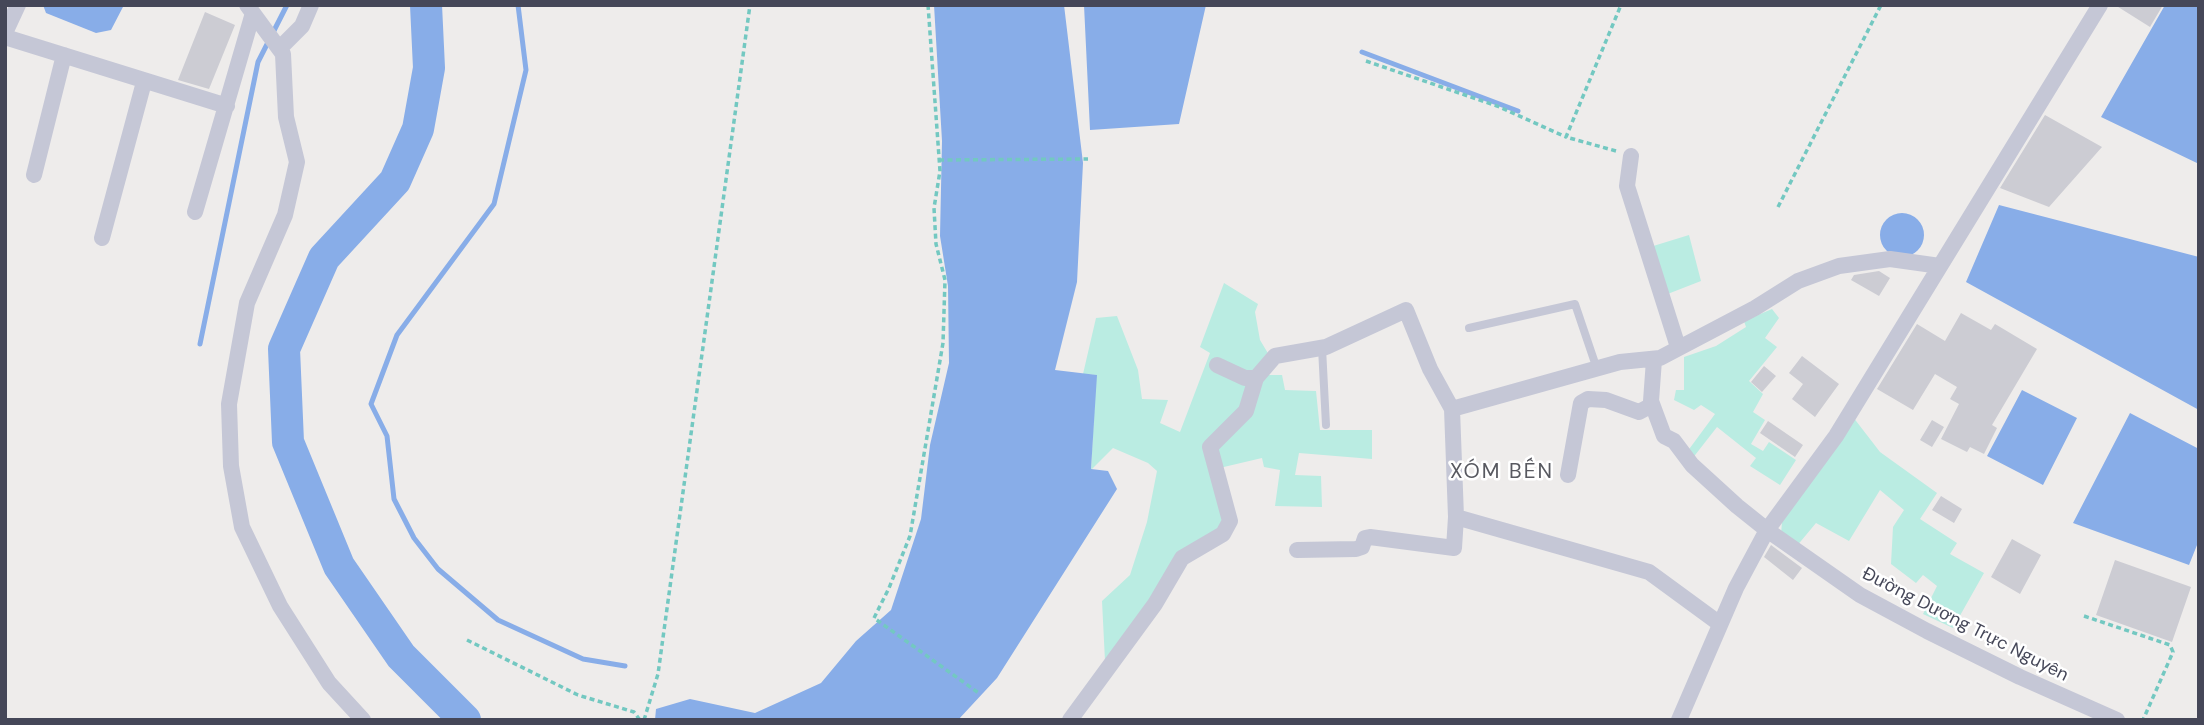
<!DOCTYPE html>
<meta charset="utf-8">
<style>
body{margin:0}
#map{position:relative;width:2204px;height:725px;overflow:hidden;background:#eeeceb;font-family:"DM Sans",sans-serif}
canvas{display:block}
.frame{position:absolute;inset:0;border:7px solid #454758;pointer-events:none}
</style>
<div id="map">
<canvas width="2204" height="725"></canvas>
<div class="frame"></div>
</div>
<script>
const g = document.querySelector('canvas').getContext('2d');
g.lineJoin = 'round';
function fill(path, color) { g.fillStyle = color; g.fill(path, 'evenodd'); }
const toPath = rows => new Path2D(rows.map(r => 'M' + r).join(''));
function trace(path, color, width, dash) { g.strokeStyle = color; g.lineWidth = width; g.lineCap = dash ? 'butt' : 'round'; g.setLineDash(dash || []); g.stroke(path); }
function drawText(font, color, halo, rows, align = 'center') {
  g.font = font + ' "DM Sans",sans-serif'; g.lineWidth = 5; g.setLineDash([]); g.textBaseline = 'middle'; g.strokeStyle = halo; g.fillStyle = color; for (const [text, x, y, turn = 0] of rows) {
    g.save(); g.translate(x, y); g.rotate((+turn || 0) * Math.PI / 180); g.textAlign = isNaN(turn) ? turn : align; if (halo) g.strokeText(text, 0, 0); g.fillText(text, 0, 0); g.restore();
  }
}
fill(toPath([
 [1689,235,1701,281,1665,295,1650,247],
 [1224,283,1258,304,1255,312,1260,340,1269,355,1263,375,1282,375,1285,390,1316,391,1320,430,1372,430,1372,459,1299,453,1295,475,1321,476,1322,507,1275,506,1280,470,1264,467,1262,458,1211,470,1225,521,1221,532,1193,547,1105,661,1102,601,1130,575,1147,522,1157,471,1148,463,1113,448,1091,470,1096,375,1083,374,1096,318,1117,316,1138,370,1142,399,1168,400,1160,423,1180,432,1210,353,1200,347],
 [1772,309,1779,318,1765,338,1777,347,1749,381,1763,394,1753,412,1765,420,1751,444,1763,451,1769,442,1796,460,1780,485,1750,466,1756,458,1717,427,1692,459,1687,452,1715,414,1701,405,1694,410,1674,400,1676,390,1684,390,1684,357,1716,346,1746,327,1744,321],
 [1853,417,1880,452,1937,493,1920,519,1957,543,1950,554,1984,573,1953,628,1923,614,1937,586,1923,575,1916,583,1891,564,1893,527,1904,510,1880,490,1849,541,1816,523,1796,547,1781,534,1782,522]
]), '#baece2');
fill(toPath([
 [43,5,124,5,111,30,96,33,46,13],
 [934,5,1064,5,1083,163,1077,282,1055,370,1097,375,1091,469,1108,471,1117,489,997,678,958,720,655,720,656,709,690,699,755,713,821,683,856,641,891,610,921,519,930,445,949,363,948,286,940,236,942,141],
 [1084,5,1206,5,1179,124,1090,130],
 [2165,5,2199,5,2199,164,2101,117],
 [1999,205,2199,257,2199,410,1966,282],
 '1880 235a22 22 0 1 1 44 0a22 22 0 1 1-44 0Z',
 [2022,390,2077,418,2043,485,1987,456],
 [2130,413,2199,449,2199,540,2189,565,2073,523]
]), '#88ade8');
trace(toPath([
 [518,5,526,70,494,204,397,335,371,404,387,436,394,499,414,538,438,569,498,620,583,659,625,666],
 [1362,52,1518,111],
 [200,344,258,62,287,5]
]), '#88ade8', 5);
trace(toPath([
 [426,5,429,68,418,129,395,181,324,258,284,349,288,442,339,566,401,656,465,720]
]), '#88ade8', 32);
fill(toPath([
 [2115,5,2163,5,2150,27],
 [205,12,235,25,209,89,178,80],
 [2045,115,2102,147,2049,207,2000,188],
 [1879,271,1890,278,1879,296,1851,280,1854,275],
 [1961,313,1991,330,1995,324,2037,349,1992,425,1997,428,1984,454,1970,447,1967,452,1941,439,1959,404,1950,399,1957,387,1935,374,1913,410,1877,389,1917,324,1945,341],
 [1802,356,1839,384,1815,417,1792,399,1803,384,1789,373],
 [1764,366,1776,376,1762,392,1751,382],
 [1932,420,1944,427,1932,447,1920,440],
 [1768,421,1803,445,1795,457,1760,433],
 [1941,496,1962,509,1954,523,1932,510],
 [2012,539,2041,555,2020,594,1991,577],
 [1771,545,1802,568,1793,580,1764,557],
 [2115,560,2191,587,2172,642,2096,615]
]), '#ccccd3');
trace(toPath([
 [928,5,940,171,934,208,936,244,945,280,943,343,910,536,889,588,874,618,980,694],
 [1366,61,1497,106,1566,137],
 [1616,151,1566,137,1621,5],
 [939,160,1088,159],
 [1778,207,1881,5],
 [2084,616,2170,645,2173,652,2143,720],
 [467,640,578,695,634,712,640,720],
 [644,720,658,674,750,5]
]), '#73c8c1', 3.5, [5, 3.5]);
trace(toPath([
 [1469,328,1575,304,1597,369],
 [1322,348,1326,425]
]), '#c5c7d6', 8);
trace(toPath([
 [247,5,283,54,286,117,297,162,285,215,247,303,229,404,231,466,242,527,280,606,329,683,363,720],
 [5,33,18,5],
 [5,37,227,106],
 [280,48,302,26,311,5],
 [1631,156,1627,186,1678,347],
 [34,175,64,55],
 [195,212,253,13],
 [102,238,144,82],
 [1654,360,1651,401,1664,436,1674,441,1692,465,1737,506,1767,530,1860,595,1927,631,2020,677,2117,720],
 [1217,365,1245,378,1256,378,1275,356,1326,347,1406,310,1430,369,1452,409,1456,517,1454,548,1370,537,1365,538,1362,547,1356,549,1297,550],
 [1452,409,1620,362,1660,358,1755,308,1798,281,1839,266,1890,259,1940,266],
 [1568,475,1581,403,1588,399,1606,400,1639,412,1652,405],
 [1456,517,1649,572,1720,624],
 [1070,720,1155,604,1182,558,1223,534,1230,521,1210,447,1246,411,1256,378],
 [1679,720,1736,588,1767,530,1836,436,2100,5]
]), '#c5c7d6', 16);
drawText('18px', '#454758', '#fff', [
 ["Đường Dương Trực Nguyên",1965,625,27]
]);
g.letterSpacing = '2px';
drawText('21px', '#585960', '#fff', [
 ["XÓM BẾN",1502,472]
]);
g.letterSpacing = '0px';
</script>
